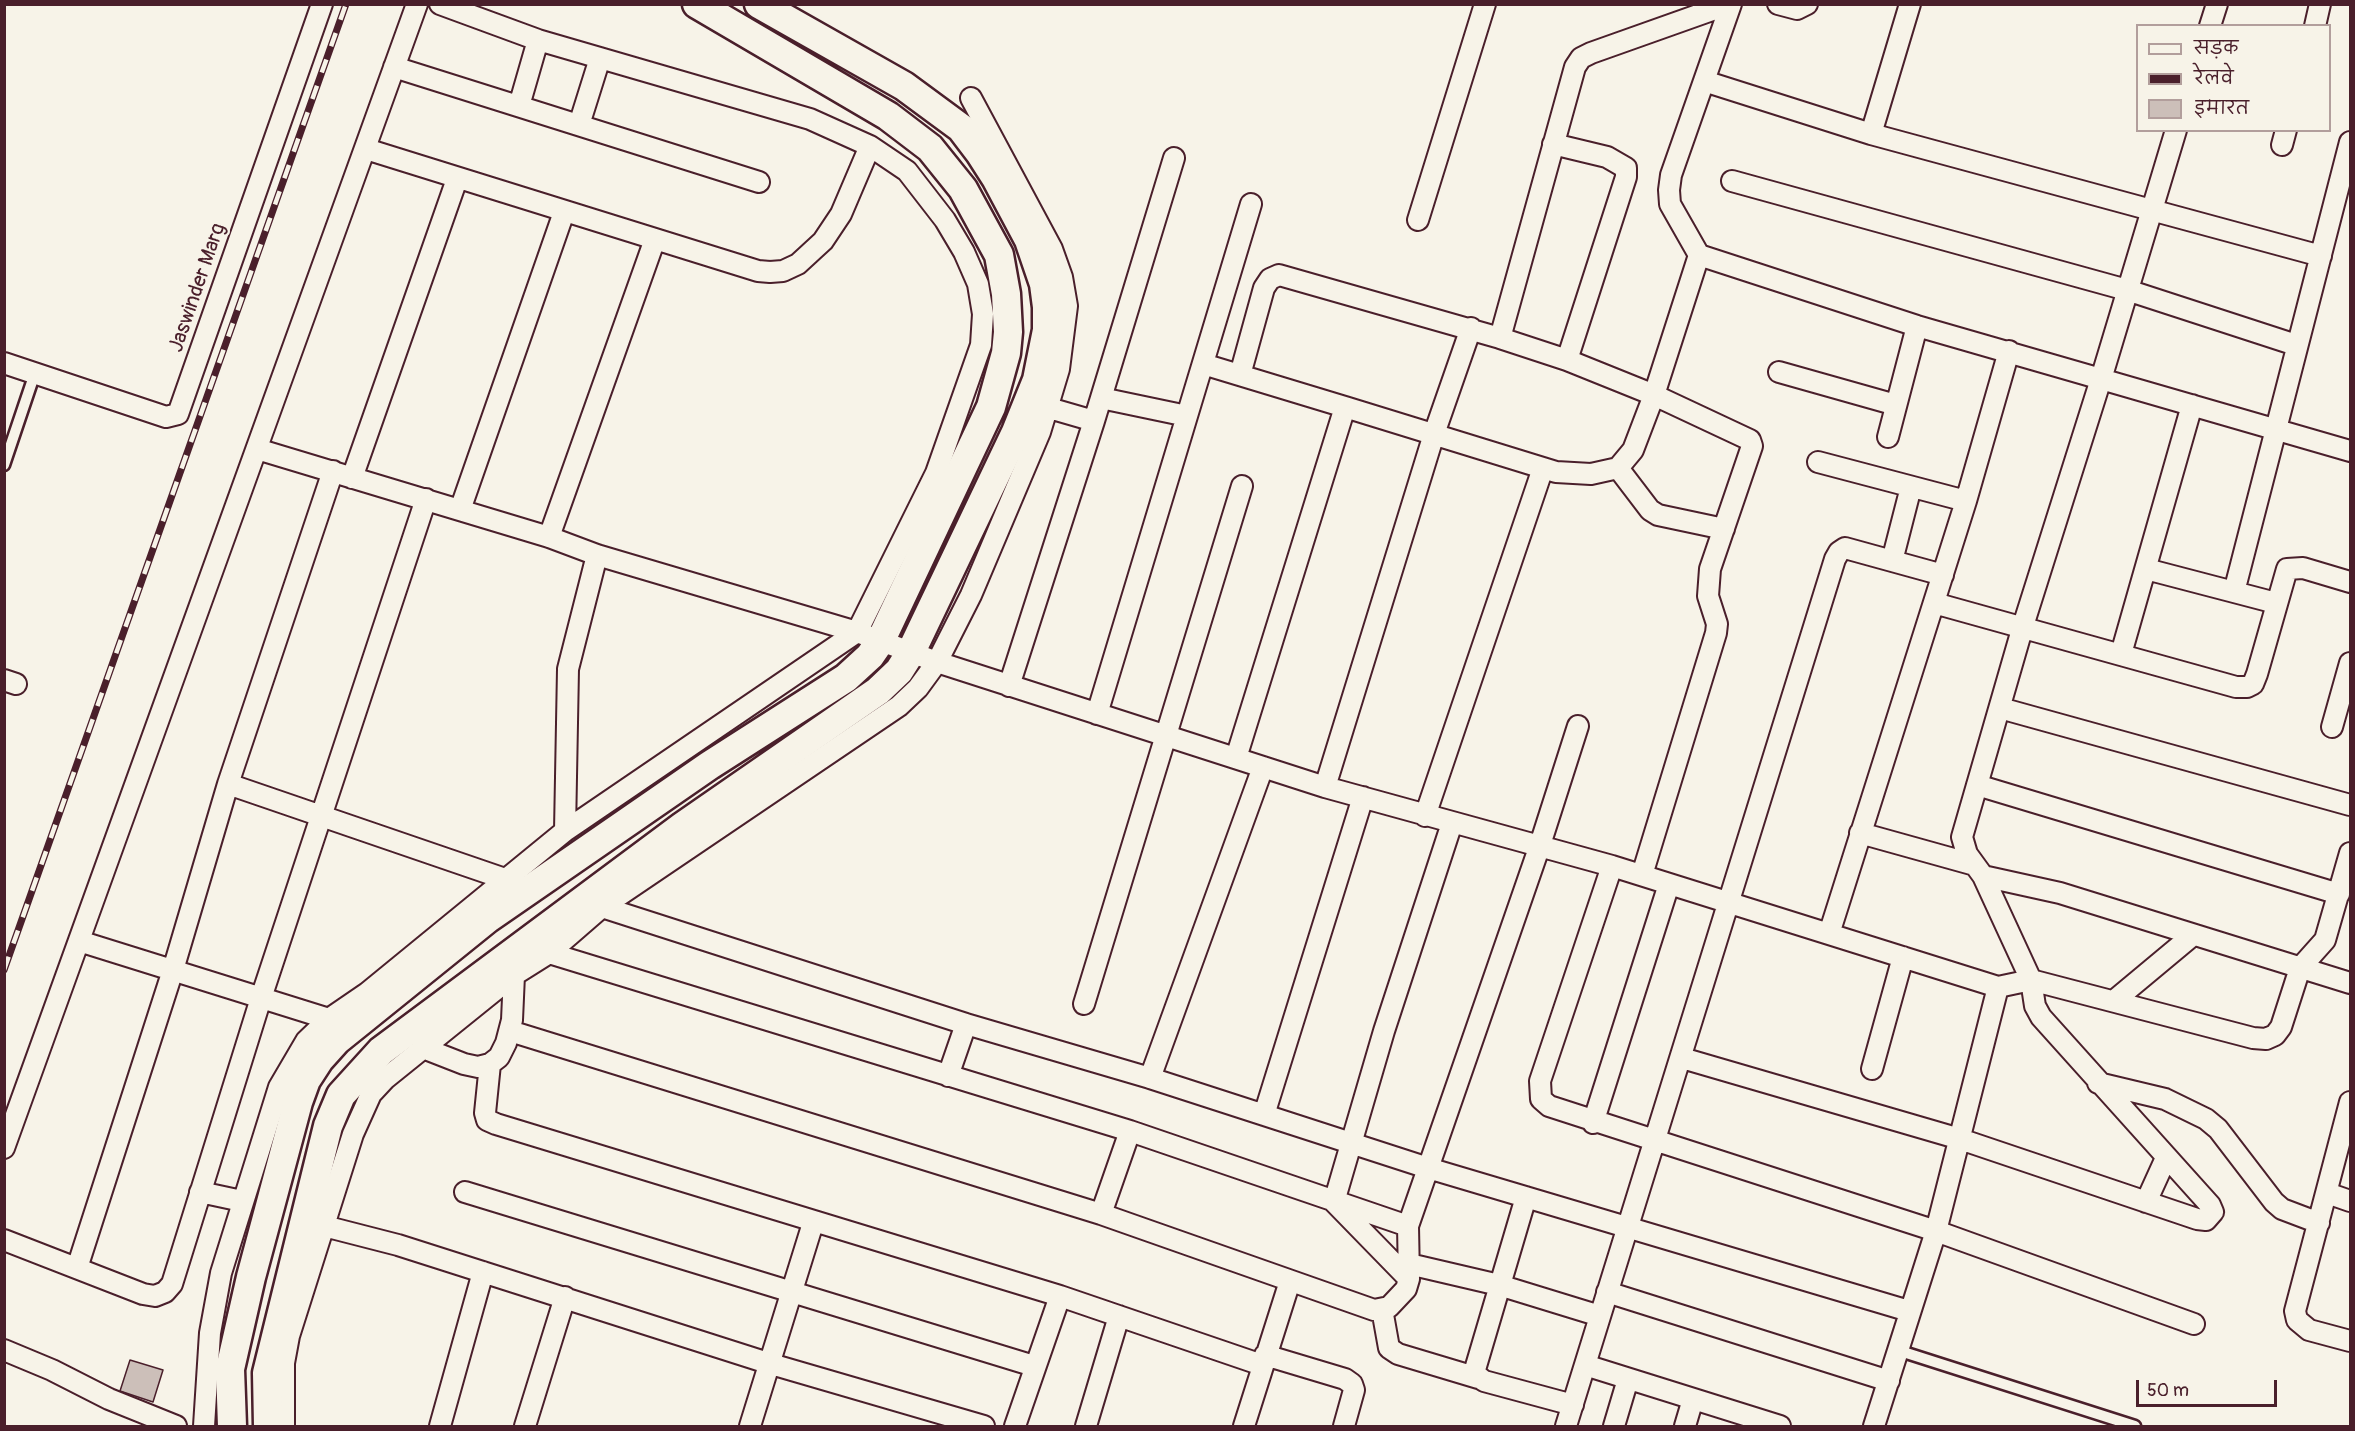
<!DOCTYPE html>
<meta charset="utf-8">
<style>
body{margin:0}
#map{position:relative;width:2355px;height:1431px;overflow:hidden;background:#f7f3e8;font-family:Pangolin,"Playpen Sans Deva",sans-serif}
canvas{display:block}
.frame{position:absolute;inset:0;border:6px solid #4a1f2b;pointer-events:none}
.legend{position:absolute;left:2136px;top:24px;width:195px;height:108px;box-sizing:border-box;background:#f7f3e8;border:2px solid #b29e9c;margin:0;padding:8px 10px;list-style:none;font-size:18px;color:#4a1f2b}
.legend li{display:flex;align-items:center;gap:12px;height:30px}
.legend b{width:30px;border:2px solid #b29e9c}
.scale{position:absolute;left:2136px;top:1380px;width:141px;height:27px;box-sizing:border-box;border:3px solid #4a1f2b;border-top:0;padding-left:8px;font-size:18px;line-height:21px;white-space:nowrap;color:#4a1f2b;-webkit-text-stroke:4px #f7f3e8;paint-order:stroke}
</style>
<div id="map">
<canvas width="2355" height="1431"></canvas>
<div class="frame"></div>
<ul class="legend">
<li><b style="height:8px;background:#f7f3e8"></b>सड़क</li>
<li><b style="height:8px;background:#4a1f2b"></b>रेलवे</li>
<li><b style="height:16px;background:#ccbfb9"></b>इमारत</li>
</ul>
<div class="scale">50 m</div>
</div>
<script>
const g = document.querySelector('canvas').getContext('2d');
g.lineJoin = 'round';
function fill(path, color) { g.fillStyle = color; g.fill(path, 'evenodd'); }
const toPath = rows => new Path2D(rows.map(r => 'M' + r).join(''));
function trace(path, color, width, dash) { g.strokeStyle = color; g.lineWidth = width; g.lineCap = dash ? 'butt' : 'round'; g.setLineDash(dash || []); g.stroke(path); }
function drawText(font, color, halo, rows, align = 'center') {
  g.font = font + ' Pangolin,sans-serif'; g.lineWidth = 4.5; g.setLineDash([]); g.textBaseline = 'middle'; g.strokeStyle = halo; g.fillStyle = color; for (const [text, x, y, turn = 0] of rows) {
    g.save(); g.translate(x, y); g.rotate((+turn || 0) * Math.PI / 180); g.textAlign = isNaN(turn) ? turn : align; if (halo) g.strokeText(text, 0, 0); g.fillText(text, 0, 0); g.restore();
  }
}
const building = toPath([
 [130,1360,163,1370,153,1402,120,1391,130,1360]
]);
fill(building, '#ccbfb9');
trace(building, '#4a1f2b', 1.5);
const lane = toPath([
 [4,465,35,373],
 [1897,1350,2135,1426]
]);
const street = toPath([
 [1778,4,1797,9,1807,4],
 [2210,26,2217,4],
 [2315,26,2320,4],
 [394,67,759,182],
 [1704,81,1871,134,2321,256],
 [519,106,538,40],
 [579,125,600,58],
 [2176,130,2101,379,2350,451],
 [1871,134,1910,4],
 [1553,144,1607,157,1626,168,1626,177,1567,360],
 [2282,145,2286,130],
 [366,149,758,271,770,272,783,271,798,264,823,241,841,214,870,146],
 [1732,181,2127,290,2296,345],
 [1418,220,1485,4],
 [1500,338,1567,360,1654,395,1750,440,1752,446,1710,569,1708,596,1717,624,1716,633,1642,875],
 [4,363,166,417,178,414,322,4],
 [1203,364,1345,407],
 [1779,372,1896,405],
 [1240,375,1264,288,1270,279,1279,275,1500,338,1575,67,1581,58,1591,53,1729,4],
 [1101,398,1187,416],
 [1049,408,1094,421],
 [1888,437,1917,326],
 [257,449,549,537,597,555,857,632,937,662,1325,787,1612,866,1998,987,2031,980,2253,1038,2266,1039,2275,1035,2281,1027,2300,968,2325,940,2350,853],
 [1818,462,1966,501],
 [1618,468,1650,510,1658,515,1724,529],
 [352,478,457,179],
 [460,510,564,212],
 [549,537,655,239],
 [1892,561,1911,487],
 [2146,569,2234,592,2350,142],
 [2234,592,2276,603],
 [1934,603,2236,687,2247,687,2253,684,2257,674,2287,569,2303,568,2350,582],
 [2121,654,2192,405],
 [4,680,16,684],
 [1009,686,1094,421,1174,158],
 [2000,708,2350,805],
 [1097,714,1251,204],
 [2332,727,2350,663],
 [1236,758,1345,407,1556,472,1591,474,1618,468,1633,450,1654,395,1699,255],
 [228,784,508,880],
 [1977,785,2339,894],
 [1325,787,1434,434,1471,328],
 [1425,816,1543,468],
 [565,831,568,669,597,555],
 [1860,833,1975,865],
 [1612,866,1540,1081,1541,1099,1549,1106,1936,1231,2194,1324],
 [1983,876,2060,893,2350,983],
 [602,907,966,1024,1150,1078,1428,1168,1909,1311],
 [1829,934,1966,501,2009,351],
 [79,941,329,1019],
 [549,953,1130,1131,1408,1226,1539,848,1578,726],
 [2115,1000,2193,935],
 [1084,1004,1242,486],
 [510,1031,1101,1214,1374,1310,1389,1307,1406,1289,1409,1279,1408,1226],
 [423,1048,464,1064,478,1067,490,1064,499,1057,506,1043,512,1020,514,975],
 [1682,1058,1960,1139,2197,1219,2206,1220,2213,1212,2210,1205,2041,1017,2035,1006,2031,980,1983,876,1967,854,1962,837,2023,626,2101,379,1917,326,1699,255,1670,204,1669,190,1671,175,1731,4],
 [490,1064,485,1113,487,1120,496,1124,1060,1296,1262,1365],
 [1872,1069,1903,957],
 [948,1076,966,1024],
 [1150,1078,1263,767],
 [2098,1083,2165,1099,2206,1119,2218,1129,2274,1202,2282,1209,2319,1223],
 [2350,1102,2295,1311,2297,1320,2309,1330,2350,1341],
 [1264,1115,1363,797],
 [1593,1123,1669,884],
 [4,1148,417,4],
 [200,1192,242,1201],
 [465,1192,1034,1366],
 [2327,1193,2350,1201],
 [1526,1197,1474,1373,1484,1381,1573,1405],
 [2146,1202,2166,1158],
 [1101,1214,1130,1131],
 [324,1226,398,1245,771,1364,984,1426],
 [4,1240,143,1294,155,1296,165,1292,172,1284,261,998,426,499],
 [1409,1264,1499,1285,1600,1316],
 [77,1268,173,970,228,784,333,471],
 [1409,1279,1334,1202,1384,1031,1452,823],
 [1607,1292,1889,1381],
 [1382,1309,1389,1348,1398,1354,1478,1378],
 [4,1350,52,1370,109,1399,176,1426],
 [1265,1355,1345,1379,1352,1384,1354,1390,1344,1426],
 [1585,1365,1780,1426],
 [204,1426,210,1333,221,1273,279,1087,306,1041,329,1019,367,993,565,831,857,632,936,473,981,345,983,314,978,284,964,252,945,220,907,171,870,146,810,119,538,40,440,4],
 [284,1426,284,1363,289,1336,353,1134,371,1094,385,1079,514,975,549,953,602,907,899,706,918,688,937,662,971,595,1040,432,1059,369,1067,306,1062,277,1052,249,971,98],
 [440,1426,483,1272],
 [525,1426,565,1297],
 [750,1426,813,1223],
 [1015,1426,1060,1296],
 [1086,1426,1119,1316],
 [1244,1426,1290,1281],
 [1566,1426,1835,559,1839,552,1845,548,1943,575],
 [1614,1426,1628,1379],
 [1685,1426,1693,1399],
 [1874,1426,1936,1231,1998,987]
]);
const secondary = toPath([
 [232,1426,230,1369,251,1277,298,1102,306,1080,319,1060,337,1040,487,919,710,765,846,678,870,656,881,640,991,407,1006,353,1008,332,1006,294,999,255,963,189,930,148,888,116,697,4],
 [268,1426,267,1373,328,1126,341,1095,381,1051,683,826,878,691,899,671,911,652,1016,432,1037,380,1047,330,1047,307,1044,284,1029,240,996,178,980,153,961,128,904,86,759,4]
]);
trace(lane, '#4a1f2b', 15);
trace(street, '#4a1f2b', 24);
trace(secondary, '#4a1f2b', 33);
trace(lane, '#f7f3e8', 10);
trace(street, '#f7f3e8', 20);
trace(secondary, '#f7f3e8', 28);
const rail = toPath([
 [4,970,346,4]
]);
trace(rail, '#4a1f2b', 7);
trace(rail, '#f7f3e8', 4.5, [14]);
drawText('21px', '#4a1f2b', '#f7f3e8', [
 ["Jaswinder Marg",198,288,-71]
]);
</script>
